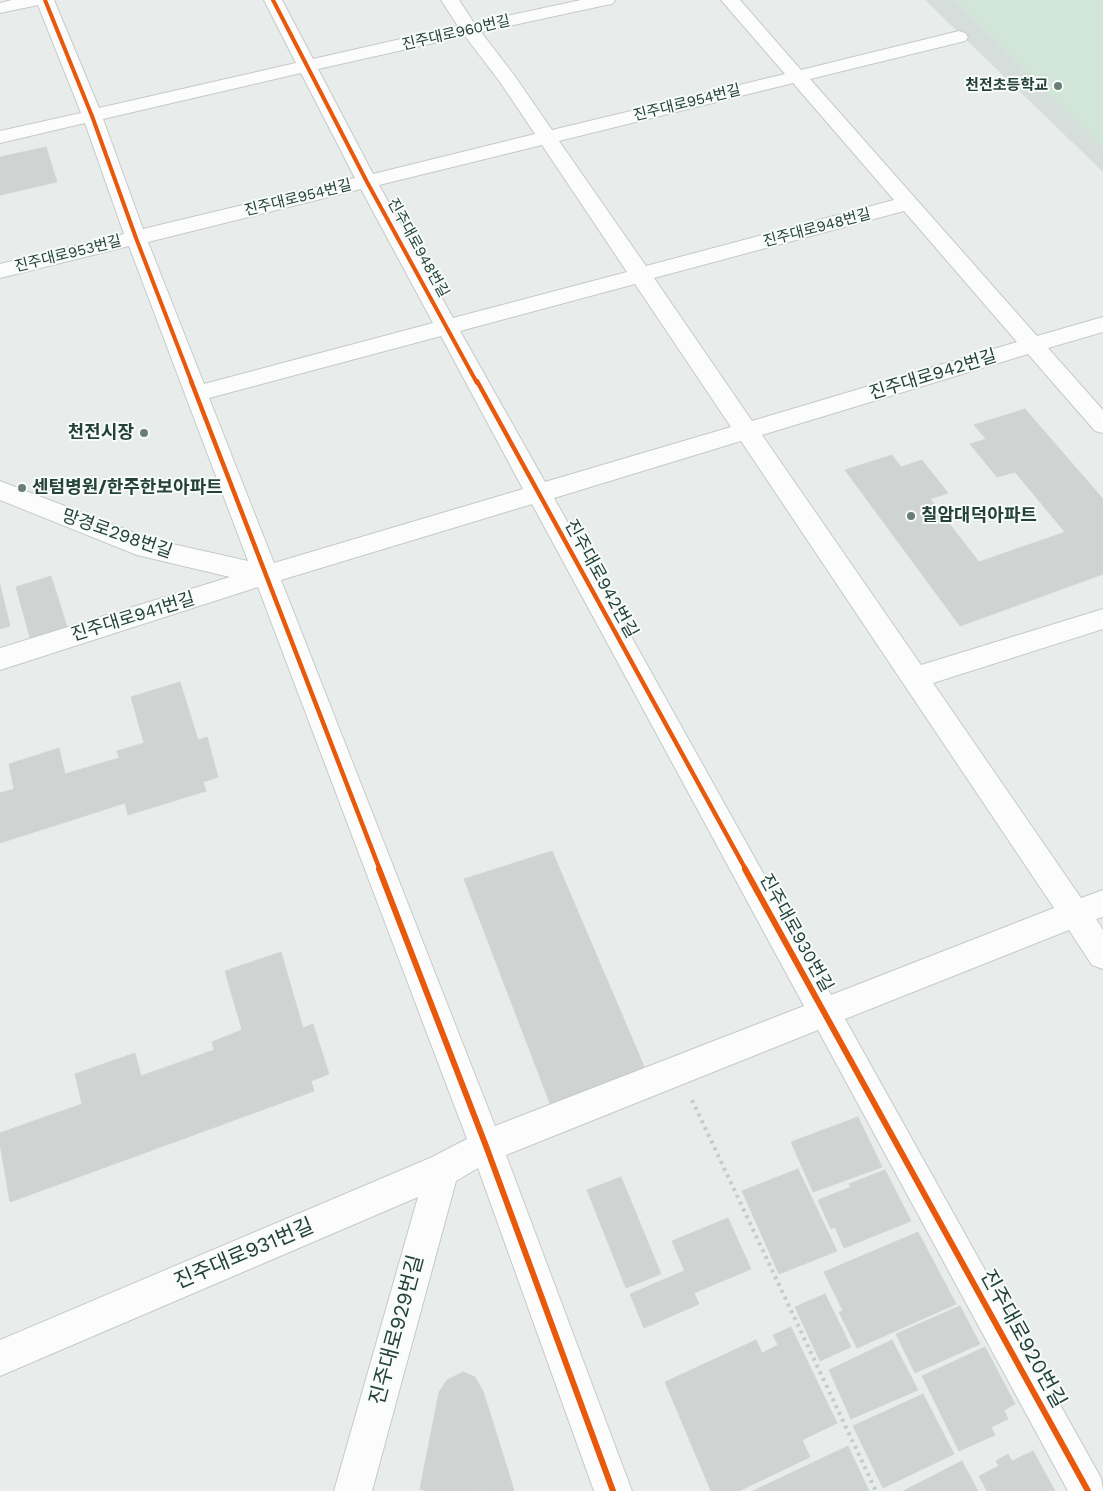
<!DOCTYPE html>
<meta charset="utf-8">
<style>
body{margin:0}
canvas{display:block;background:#e8edeb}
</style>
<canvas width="1103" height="1491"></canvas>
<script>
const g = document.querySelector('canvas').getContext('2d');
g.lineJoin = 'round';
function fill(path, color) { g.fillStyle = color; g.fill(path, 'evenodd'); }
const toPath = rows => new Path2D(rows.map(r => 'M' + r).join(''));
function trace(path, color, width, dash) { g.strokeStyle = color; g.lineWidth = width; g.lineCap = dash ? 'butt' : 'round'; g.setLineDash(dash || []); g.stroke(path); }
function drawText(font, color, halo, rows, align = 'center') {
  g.font = font + ' "Work Sans","Noto Sans KR",sans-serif'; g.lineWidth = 4; g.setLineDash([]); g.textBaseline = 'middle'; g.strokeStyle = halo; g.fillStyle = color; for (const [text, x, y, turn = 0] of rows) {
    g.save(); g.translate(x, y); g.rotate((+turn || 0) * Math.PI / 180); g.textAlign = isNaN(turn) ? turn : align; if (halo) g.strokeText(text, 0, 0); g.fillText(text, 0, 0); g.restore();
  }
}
fill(toPath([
 [925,0,1103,0,1103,172]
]), '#d6dedb');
fill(toPath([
 [955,0,1103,0,1103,147]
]), '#d1e6d8');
const building = toPath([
 [46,147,57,182,0,195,0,157,46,147],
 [1025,409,1103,499,1103,574,960,626,845,470,892,455,901,467,922,460,948,493,930,499,979,562,1065,532,1015,472,997,477,970,444,986,439,974,425,1025,409],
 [51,576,69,633,32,645,16,587,51,576],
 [0,585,10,626,0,629,0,585],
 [180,682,198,740,207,737,218,777,203,782,206,791,128,815,125,803,0,843,0,793,14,789,9,764,59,748,65,774,119,758,117,751,144,743,131,697,180,682],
 [552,851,646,1071,551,1106,464,879,552,851],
 [281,952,303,1028,313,1024,329,1074,311,1081,314,1091,10,1202,0,1144,0,1133,82,1104,75,1074,135,1053,141,1076,214,1050,212,1042,242,1030,225,971,281,952],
 [858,1117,882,1167,813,1192,791,1142,858,1117],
 [798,1169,837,1251,779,1274,742,1191,798,1169],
 [885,1170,911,1221,844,1248,835,1227,831,1229,818,1200,851,1187,849,1184,885,1170],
 [621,1177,661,1274,626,1288,587,1190,621,1177],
 [728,1218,751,1269,694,1293,672,1241,728,1218],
 [918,1232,956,1304,857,1348,839,1312,843,1311,824,1272,918,1232],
 [684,1271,699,1304,644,1328,630,1294,684,1271],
 [825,1294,851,1347,820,1361,795,1307,825,1294],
 [960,1306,980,1344,915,1373,896,1334,960,1306],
 [791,1327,837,1423,802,1440,762,1353,778,1345,773,1335,791,1327],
 [756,1340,810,1457,739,1491,711,1491,665,1382,756,1340],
 [892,1340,918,1390,851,1419,829,1370,892,1340],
 [985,1347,1015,1404,1004,1410,1008,1419,991,1427,995,1435,959,1451,922,1376,985,1347],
 [463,1372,475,1377,483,1391,510,1477,475,1491,426,1491,420,1489,439,1392,447,1380,463,1372],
 [923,1394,954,1454,883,1488,853,1426,923,1394],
 [848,1446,869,1491,753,1491,848,1446],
 [1033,1451,1055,1491,987,1491,979,1476,999,1466,996,1461,1008,1454,1012,1461,1033,1451],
 [962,1461,978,1491,903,1491,962,1461],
 [510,1477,514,1491,475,1491,510,1477]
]);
fill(building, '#cfd4d2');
trace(building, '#d1d6d4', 1);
const minor = toPath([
 [12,0,54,0,99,108,296,63,264,0,282,0,313,59,458,26,441,0,459,0,474,23,581,0,615,0,612,4,606,5,481,32,514,75,552,130,785,74,721,0,740,0,801,70,959,31,965,33,968,37,965,41,810,79,1037,336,1103,317,1103,332,1048,348,1103,410,1103,433,1095,431,1028,354,762,435,921,665,1103,609,1103,629,933,683,1081,898,1103,890,1103,917,1096,919,1103,930,1103,969,1092,965,1069,930,845,1019,1101,1478,1103,1491,1068,1491,818,1030,506,1155,632,1491,594,1491,478,1168,456,1181,372,1491,334,1491,418,1197,0,1376,0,1340,430,1158,467,1139,258,587,0,670,0,648,230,577,137,555,0,500,0,481,150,539,248,561,129,246,0,278,0,264,124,234,85,123,0,143,0,131,81,113,38,5,0,13,0,3,12,0],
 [465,36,500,82,535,134,373,174,318,69,465,36],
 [301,73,355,178,143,229,103,119,301,73],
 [793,83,894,200,646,266,559,141,793,83],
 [542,145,627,272,453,318,379,185,542,145],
 [361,189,433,323,204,384,148,242,361,189],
 [904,211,1017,342,752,421,654,278,904,211],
 [635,284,731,427,545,482,460,331,635,284],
 [441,336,523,489,274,563,209,398,441,336],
 [741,441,905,686,1054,908,831,995,554,498,741,441],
 [532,504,804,1006,495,1126,281,580,532,504]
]);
trace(minor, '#c5cac8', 2);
trace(toPath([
 [692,1100,876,1491]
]), '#c3ccca', 4, [3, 4.5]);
fill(minor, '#fcfcfc');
trace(toPath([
 [45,0,92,116,136,238,192,383],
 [273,0,367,182,477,383]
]), '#e8590c', 4);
trace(toPath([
 [191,381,380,870],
 [477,381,746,870]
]), '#e8590c', 4.5);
trace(toPath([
 [379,869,486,1146,613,1491],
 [745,869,1088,1491]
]), '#e8590c', 6);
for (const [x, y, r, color] of [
 [1058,86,5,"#697e78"],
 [144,433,5,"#697e78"],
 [22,488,5,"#697e78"],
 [911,516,5,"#697e78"]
]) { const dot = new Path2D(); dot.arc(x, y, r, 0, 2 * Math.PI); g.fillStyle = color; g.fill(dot); trace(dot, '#f7fbf9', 2); }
drawText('15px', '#24423a', '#f7fbf9', [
 ["진주대로960번길",456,33,-13],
 ["진주대로954번길",687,103,-14],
 ["진주대로954번길",298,198,-14],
 ["진주대로948번길",817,228,-15],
 ["진주대로948번길",418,248,61],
 ["진주대로953번길",68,254,-14]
]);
drawText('bold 15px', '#24423a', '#f7fbf9', [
 ["천전초등학교",1048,86]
], 'right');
drawText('18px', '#24423a', '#f7fbf9', [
 ["진주대로942번길",933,375,-17],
 ["망경로298번길",117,534,19],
 ["진주대로942번길",601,579,61],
 ["진주대로941번길",133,617,-17],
 ["진주대로930번길",796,933,61]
]);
drawText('bold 18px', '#24423a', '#f7fbf9', [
 ["천전시장",134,433,"right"],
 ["센텀병원/한주한보아파트",32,488],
 ["칠암대덕아파트",921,516]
], 'left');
drawText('21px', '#24423a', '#f7fbf9', [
 ["진주대로931번길",244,1254,-23],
 ["진주대로929번길",397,1330,-75],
 ["진주대로920번길",1023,1339,61]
]);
</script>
